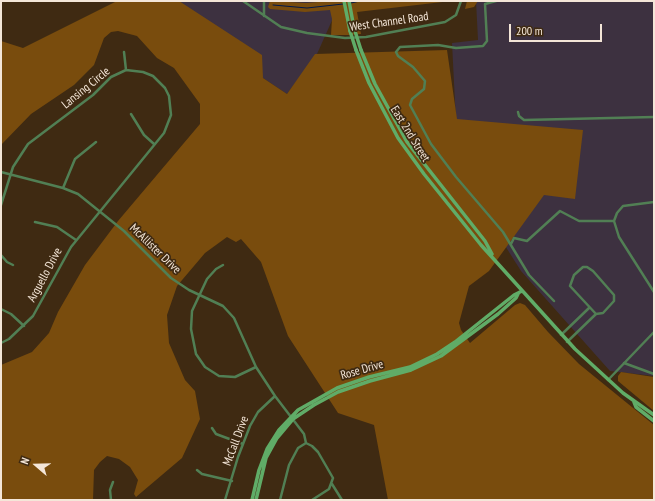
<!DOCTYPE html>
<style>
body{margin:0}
#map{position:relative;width:655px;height:501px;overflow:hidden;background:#3f2a12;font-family:"PT Sans Narrow",sans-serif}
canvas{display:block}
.frame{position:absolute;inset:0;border:2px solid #f4e6d8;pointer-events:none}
.north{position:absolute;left:16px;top:445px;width:40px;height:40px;-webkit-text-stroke:3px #3f2a12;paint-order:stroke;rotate:290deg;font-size:11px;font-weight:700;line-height:16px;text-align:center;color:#f4e6d8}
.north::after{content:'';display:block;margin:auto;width:14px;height:18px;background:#f4e6d8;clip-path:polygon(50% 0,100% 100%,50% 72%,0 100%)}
.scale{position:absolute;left:509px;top:24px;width:93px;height:18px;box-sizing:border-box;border:2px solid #f4e6d8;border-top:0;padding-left:5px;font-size:12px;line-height:14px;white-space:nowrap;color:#f4e6d8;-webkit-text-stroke:3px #3f2a12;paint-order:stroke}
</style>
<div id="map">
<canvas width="655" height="501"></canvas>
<div class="frame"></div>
<div class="north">N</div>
<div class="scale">200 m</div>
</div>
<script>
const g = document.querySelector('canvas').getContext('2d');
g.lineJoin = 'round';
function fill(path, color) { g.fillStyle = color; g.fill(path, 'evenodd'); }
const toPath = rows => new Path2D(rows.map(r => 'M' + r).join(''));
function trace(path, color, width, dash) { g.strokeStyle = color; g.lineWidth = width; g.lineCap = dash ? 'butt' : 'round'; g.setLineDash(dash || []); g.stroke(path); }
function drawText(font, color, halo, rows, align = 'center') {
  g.font = font + ' "PT Sans Narrow",sans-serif'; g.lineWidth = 3.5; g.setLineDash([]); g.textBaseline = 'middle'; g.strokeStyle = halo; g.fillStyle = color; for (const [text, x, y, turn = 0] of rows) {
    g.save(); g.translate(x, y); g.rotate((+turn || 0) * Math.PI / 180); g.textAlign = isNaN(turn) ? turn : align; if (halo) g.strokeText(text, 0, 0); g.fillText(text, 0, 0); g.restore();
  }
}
fill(toPath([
 [179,1,394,1,338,7,317,54,287,94,263,78],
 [476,1,654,1,654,376,610,371,521,271,490,222,456,122,452,43,478,40]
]), '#3d3140');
fill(toPath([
 [117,1,179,1,262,55,263,78,287,94,315,54,447,50,457,119,583,130,575,199,544,195,489,271,469,286,459,323,461,330,470,343,515,305,520,303,525,305,548,332,579,364,654,425,654,500,388,500,374,425,338,413,288,336,261,262,241,239,236,242,227,237,205,253,177,286,167,315,169,343,185,380,195,391,200,419,182,458,136,497,134,494,138,480,130,467,119,459,107,456,100,462,94,470,93,500,1,500,1,365,32,352,49,333,58,312,85,265,118,221,200,124,200,104,174,68,157,58,137,36,118,31,111,32,104,38,94,65,74,85,31,114,1,145,1,41,23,48],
 [270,1,306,3,330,1,451,1,357,12,361,34,348,35,331,35,332,19,330,10,305,12,270,9,268,7],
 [467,1,478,1,474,7,465,9],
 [621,372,654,377,654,411,618,381,618,376]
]), '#794c0d');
trace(toPath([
 [369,1,387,1],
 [351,3,360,1],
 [273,5,307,8,343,4]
]), '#00184b', 1);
trace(toPath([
 [243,1,281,27,307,33,345,38,366,37,445,22,456,15,461,1],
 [496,1,485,4,487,41,483,46,456,48,438,45,400,47,396,52,398,56,413,67,425,81,424,89,412,99,410,105,431,144,456,177,503,232,529,275,554,301],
 [264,16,264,1],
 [124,52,126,70],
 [518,112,519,116,524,120,654,117],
 [131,114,144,135,154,144],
 [1,172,63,188,78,194,124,231,171,278,189,290,223,306,234,318,256,367,275,396,304,434,306,443],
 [63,188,75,159,96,142],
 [654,202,623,206,617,213,614,221,619,237,654,292],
 [1,205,13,167,28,144,93,95,111,77,126,70,143,72,153,76,165,88,169,96,171,115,164,133,71,247,33,316,9,339,1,343],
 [35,222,57,227,76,240],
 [511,244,514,238,527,241,560,211,579,221,614,221],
 [1,255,7,262,13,265],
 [223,265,216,269,207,279,192,311,191,329,196,354,205,367,219,376,235,377,256,367],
 [1,309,11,314,24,326],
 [561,335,589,308],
 [567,342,596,314,603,313,614,301,614,295,593,271,587,267,583,267,574,275,570,286,596,314],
 [624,363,654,374],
 [608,380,654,332],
 [212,428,216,434,243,444],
 [306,443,312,446,318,452,333,478,329,489,312,500],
 [197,470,202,474,232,481],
 [332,484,342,500],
 [111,500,110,490,113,482],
 [225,500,238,457,250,426,258,412,275,396],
 [280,500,289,465,298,448,306,443]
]), '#517f54', 2.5);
trace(toPath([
 [344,1,350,31],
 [349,1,354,28],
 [356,50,369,83,398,138,424,174,481,245,575,349,623,393,654,415],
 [361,50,375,84,407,142,485,241,492,254],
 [634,402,636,407,654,421],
 [252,500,259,470,267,449,279,430,298,410,337,388,369,377,410,367,437,354,455,342,514,295,522,291],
 [256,500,266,458,277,438,293,419,314,405,338,392,370,381,411,370,441,356,498,314,516,298,518,294]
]), '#60ac67', 3.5);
trace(toPath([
 [354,28,361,50],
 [350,31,356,50]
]), '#60ac67', 3.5);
drawText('12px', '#f4e6d8', '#3f2a12', [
 ["West Channel Road",389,22,-8],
 ["Lansing Circle",86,88,-39],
 ["East 2nd Street",410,134,58],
 ["McAllister Drive",155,249,44],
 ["Arguello Drive",45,275,-62],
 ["Rose Drive",362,370,-16],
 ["McCall Drive",236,441,-69]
]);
</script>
